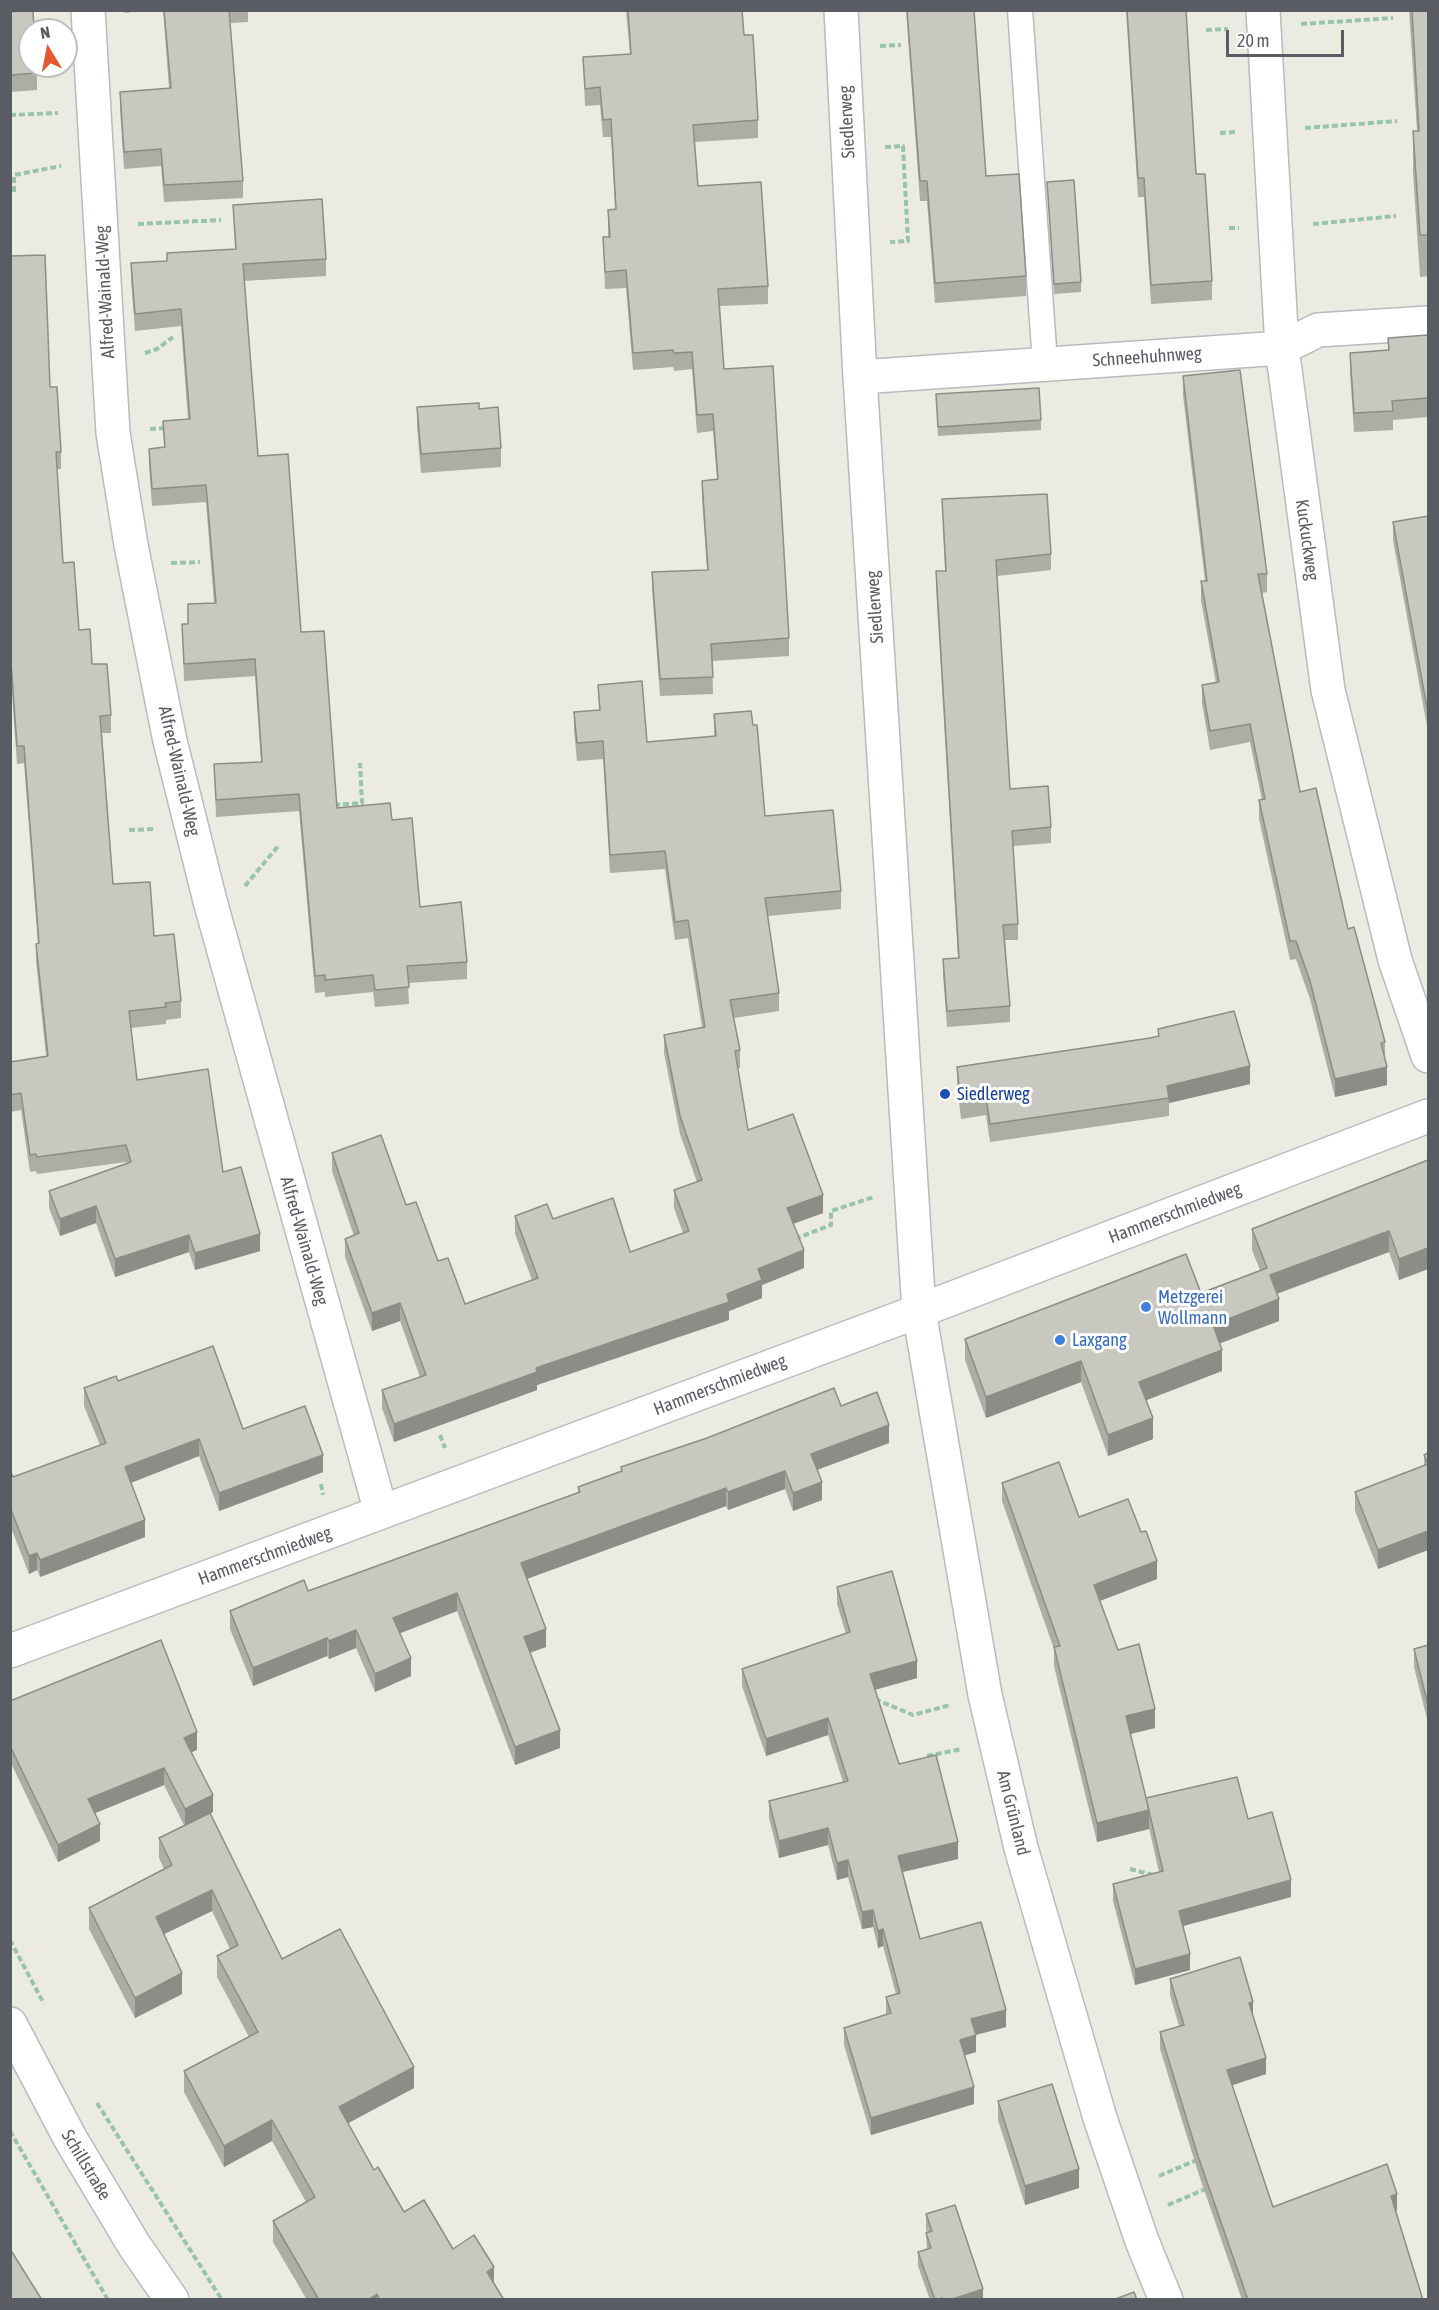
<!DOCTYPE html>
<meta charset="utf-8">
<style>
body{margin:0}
#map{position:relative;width:1439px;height:2310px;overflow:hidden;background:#ecebe1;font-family:"Asap Condensed",sans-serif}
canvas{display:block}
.frame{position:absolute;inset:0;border:12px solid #595c62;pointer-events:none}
.north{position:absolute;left:18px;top:18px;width:60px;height:60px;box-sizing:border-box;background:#fff;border:2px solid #bdbec0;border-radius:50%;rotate:350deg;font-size:16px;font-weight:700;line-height:24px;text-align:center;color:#595c62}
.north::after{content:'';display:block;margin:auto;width:21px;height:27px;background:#e4592f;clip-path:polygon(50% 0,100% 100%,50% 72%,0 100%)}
.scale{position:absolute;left:1226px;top:30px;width:118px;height:27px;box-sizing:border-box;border:3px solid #595c62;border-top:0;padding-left:8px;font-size:18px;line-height:21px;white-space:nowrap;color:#595c62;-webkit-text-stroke:4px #fff;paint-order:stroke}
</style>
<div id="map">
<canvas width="1439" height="2310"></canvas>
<div class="frame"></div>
<div class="north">N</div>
<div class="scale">20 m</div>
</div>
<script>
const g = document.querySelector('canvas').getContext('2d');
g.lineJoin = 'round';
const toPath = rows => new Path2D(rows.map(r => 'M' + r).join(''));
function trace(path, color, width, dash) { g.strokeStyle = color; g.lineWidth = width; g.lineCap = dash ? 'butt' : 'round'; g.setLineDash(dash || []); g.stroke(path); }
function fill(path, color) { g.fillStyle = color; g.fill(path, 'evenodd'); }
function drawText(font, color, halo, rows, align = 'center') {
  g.font = font + ' "Asap Condensed",sans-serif'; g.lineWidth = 6; g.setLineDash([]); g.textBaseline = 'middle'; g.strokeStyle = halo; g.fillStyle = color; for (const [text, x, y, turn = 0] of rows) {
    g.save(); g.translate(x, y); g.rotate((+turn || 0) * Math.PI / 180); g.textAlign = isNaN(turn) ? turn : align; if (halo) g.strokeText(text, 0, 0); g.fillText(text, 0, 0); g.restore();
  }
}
const lane = toPath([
 [1020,10,1045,363]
]);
const street = toPath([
 [88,10,113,433,131,545,170,741,210,901,381,1512],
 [841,10,860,377,919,1311,985,1695,1021,1848,1100,2118,1142,2241,1166,2300],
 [1263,10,1282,348,1328,690,1395,960,1428,1056],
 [860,377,1282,348,1318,330,1428,323],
 [10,1651,919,1311,1428,1116],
 [10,2024,70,2138,134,2245,172,2300]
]);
trace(lane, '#b9bac0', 27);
trace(street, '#b9bac0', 36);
trace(toPath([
 [124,11,138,10],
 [1301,24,1393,18],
 [1206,30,1228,29],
 [880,46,901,45],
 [10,115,58,113],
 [1305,128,1397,121],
 [1220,133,1235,132],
 [885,147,903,146,908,241,890,242],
 [14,192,14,175,61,166],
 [138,224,221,220],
 [1313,224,1396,216],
 [1229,228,1239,228],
 [145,353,157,349,173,337],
 [150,429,167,428],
 [171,563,200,562],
 [334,805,362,803,360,763],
 [129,830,155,829],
 [245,886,279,845],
 [795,1239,831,1225,831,1211,874,1197],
 [440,1435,445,1448],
 [321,1484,323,1495],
 [875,1699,913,1715,950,1705],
 [927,1756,962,1749],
 [1130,1869,1153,1875],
 [10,1940,44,2004],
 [97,2103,222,2300],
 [10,2131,108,2300],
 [1159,2176,1199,2159],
 [1168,2205,1208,2188]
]), '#97c4ab', 4, [6, 3]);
trace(lane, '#fff', 24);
trace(street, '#fff', 33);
fill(toPath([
 [163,10,248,10,248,22,230,23,243,181,243,198,164,202,161,166,124,169,120,109,120,92,169,88],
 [626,10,742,10,744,35,758,120,758,138,695,142,698,186,768,286,768,304,720,306,724,369,789,638,789,656,712,661,713,694,660,696,652,590,652,572,707,570,702,498,702,481,717,479,713,431,697,433,692,369,674,371,673,367,633,370,626,288,605,289,603,237,608,237,608,210,615,209,611,137,603,137,600,105,585,106,583,57,630,55],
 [906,10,974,10,986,176,1026,276,1026,296,935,303,927,201,920,201],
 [1126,10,1186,10,1196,174,1212,281,1212,300,1151,304,1144,197,1138,197],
 [1409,10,1428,10,1428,276,1420,277,1413,173,1413,131,1417,131],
 [10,12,37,73,37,90,10,92],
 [1047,182,1081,282,1081,292,1054,294],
 [233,205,326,259,326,276,244,281,258,456,301,632,337,808,392,820,420,907,467,962,467,979,408,983,409,1004,375,1007,373,992,325,997,325,992,315,993,299,811,216,817,214,764,261,762,255,676,184,681,182,624,188,624,188,604,214,603,206,502,152,506,149,466,149,449,164,447,163,421,188,420,181,326,135,331,131,280,131,263,167,261,167,253,235,249],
 [10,256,50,387,61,452,61,469,57,469,63,563,79,630,111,715,111,733,102,733,113,884,154,936,181,1001,181,1018,166,1020,166,1024,131,1028,137,1080,223,1172,260,1251,195,1270,189,1252,115,1277,96,1223,60,1236,49,1208,49,1191,127,1163,126,1162,37,1174,36,1171,30,1172,21,1110,10,1112,10,1062,46,1056,36,961,36,944,38,944,24,763,17,764,10,666],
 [1428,335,1428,417,1393,420,1393,430,1354,432,1350,372,1350,353,1388,350,1388,338],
 [1183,376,1267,574,1267,592,1262,593,1300,792,1348,929,1385,1042,1385,1058,1387,1085,1335,1097,1310,999,1296,959,1290,960,1259,819,1259,800,1262,800,1250,742,1210,750,1202,703,1202,685,1216,683,1201,600,1201,581,1205,581,1183,395],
 [936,394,1041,420,1041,430,938,436],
 [417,407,479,409,501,448,501,467,421,473,417,426],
 [942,499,1051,554,1051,570,997,576,1010,789,1051,827,1051,843,1013,846,1018,924,1018,940,1005,940,1010,1006,1010,1022,947,1027,943,975,943,959,958,958,936,587,936,571,945,571],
 [1428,516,1428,730,1424,710,1393,540,1393,522],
 [598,685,647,742,714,736,714,714,753,725,765,816,841,891,841,909,768,916,779,993,779,1011,734,1018,740,1050,740,1068,738,1068,748,1130,823,1213,793,1224,804,1268,762,1285,762,1298,729,1311,729,1320,537,1385,537,1390,394,1442,382,1408,382,1390,420,1377,400,1321,372,1331,345,1257,345,1239,354,1236,332,1171,332,1153,406,1205,438,1261,465,1304,532,1280,515,1234,515,1216,553,1219,630,1252,683,1233,674,1208,674,1190,697,1182,680,1134,664,1053,664,1035,702,1027,688,938,675,940,665,869,610,873,603,759,577,761,574,730,574,712,599,710],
 [1158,1029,1250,1084,1169,1103,1169,1116,990,1142,986,1115,961,1119,957,1085,957,1067,1150,1038,1158,1036],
 [1428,1160,1428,1269,1399,1280,1389,1252,1277,1294,1279,1321,1220,1343,1222,1371,1146,1400,1153,1439,1108,1456,1081,1382,986,1418,965,1360,965,1339,1201,1293,1260,1270,1252,1250,1252,1229],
 [118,1381,243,1429,323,1472,219,1511,199,1456,131,1483,145,1537,40,1577,37,1570,29,1574,10,1525,10,1470,13,1477,100,1445,84,1406,84,1388],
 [841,1406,889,1443,817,1470,822,1500,793,1511,785,1489,728,1510,726,1506,527,1579,546,1647,530,1652,560,1748,515,1765,457,1611,400,1633,411,1676,375,1692,356,1648,329,1659,327,1656,253,1686,230,1629,230,1611,308,1591,578,1493,578,1487,621,1471,621,1467],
 [1428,1453,1428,1550,1378,1569,1355,1511,1355,1492,1424,1466,1424,1455],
 [1002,1483,1079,1517,1157,1579,1100,1601,1118,1650,1155,1728,1130,1734,1146,1798,1248,1819,1291,1897,1183,1926,1190,1970,1135,1985,1113,1901,1113,1884,1159,1872,1149,1828,1149,1829,1097,1842,1054,1666,1054,1649,1002,1501],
 [837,1587,917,1678,875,1690,899,1764,958,1859,903,1872,920,1939,1006,2027,976,2035,976,2052,964,2055,974,2104,871,2135,844,2045,844,2028,886,2015,886,1997,896,1994,883,1946,878,1948,873,1927,862,1929,848,1877,837,1880,828,1845,779,1858,769,1818,769,1801,843,1782,828,1735,766,1756,742,1686,742,1669,846,1634,837,1604],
 [1428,1645,1428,1723,1414,1667,1414,1649],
 [10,1701,197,1750,192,1752,213,1812,210,1814,282,1959,414,2088,348,2123,374,2170,404,2212,453,2249,494,2283,504,2300,307,2300,273,2242,273,2221,306,2202,272,2141,224,2167,184,2092,184,2071,249,2037,217,1977,217,1956,230,1949,212,1911,164,1934,182,1994,135,2018,89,1929,89,1908,164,1869,159,1858,159,1838,184,1825,164,1785,95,1813,100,1841,58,1862,11,1763],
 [1170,1979,1253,2018,1266,2074,1232,2085,1273,2207,1397,2210,1396,2211,1423,2300,1242,2300,1198,2172,1160,2049,1160,2032,1179,2026,1170,1995],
 [998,2101,1079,2188,1025,2205,998,2120],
 [926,2214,983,2300,930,2300,918,2266,918,2252,927,2249,926,2233,927,2233,926,2229]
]), '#adaca5');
fill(toPath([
 [1250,1066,1250,1084,1169,1103,1167,1086],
 [1387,1067,1387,1085,1335,1097,1335,1079],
 [823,1195,823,1213,787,1226,787,1208],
 [96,1206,96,1223,60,1236,60,1219],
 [1389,1231,1389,1252,1270,1296,1270,1275],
 [260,1234,260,1251,195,1270,195,1253],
 [189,1235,189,1252,115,1277,115,1259],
 [1428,1248,1428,1269,1399,1280,1399,1259],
 [804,1250,804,1268,762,1285,762,1298,729,1311,729,1320,537,1385,537,1390,394,1442,394,1424,536,1368,758,1269],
 [1279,1299,1279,1321,1213,1346,1213,1325],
 [400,1303,400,1321,372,1331,372,1313],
 [1222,1350,1222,1371,1139,1403,1139,1382],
 [1081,1361,1081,1382,986,1418,986,1397],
 [1153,1418,1153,1439,1108,1456,1108,1435],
 [889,1425,889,1443,811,1472,811,1454],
 [199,1439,199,1456,125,1485,125,1467],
 [323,1455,323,1472,219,1511,219,1493],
 [785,1471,785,1489,728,1510,728,1492],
 [822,1482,822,1500,793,1511,793,1493],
 [726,1488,726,1506,521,1581,521,1563],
 [145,1520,145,1537,40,1577,40,1560],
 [1428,1531,1428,1550,1378,1569,1378,1550],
 [37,1553,37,1570,29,1574,29,1556],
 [1157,1561,1157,1579,1094,1603,1094,1585],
 [457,1593,457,1611,393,1636,393,1618],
 [546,1629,546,1647,524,1655,524,1637],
 [356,1630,356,1648,329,1659,329,1641],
 [327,1638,327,1656,253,1686,253,1668],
 [411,1658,411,1676,375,1692,375,1674],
 [917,1661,917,1678,870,1691,870,1674],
 [1155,1709,1155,1728,1126,1735,1126,1716],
 [828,1718,828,1735,766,1756,766,1739],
 [560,1730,560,1748,515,1765,515,1747],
 [197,1732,197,1750,184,1755,184,1738],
 [10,1746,11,1746,10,1764],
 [164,1768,164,1785,88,1816,88,1799],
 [213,1795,213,1812,185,1827,185,1809],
 [1149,1810,1149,1829,1097,1842,1097,1823],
 [100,1824,100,1841,58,1862,58,1845],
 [828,1828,828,1845,779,1858,779,1841],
 [958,1842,958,1859,898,1873,898,1856],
 [848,1860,848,1877,837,1880,837,1863],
 [1291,1880,1291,1897,1179,1927,1179,1911],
 [212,1890,212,1911,156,1938,156,1917],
 [873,1910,873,1927,862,1929,862,1912],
 [883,1929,883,1946,878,1948,878,1931],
 [1190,1954,1190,1970,1135,1985,1135,1969],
 [182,1973,182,1994,135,2018,135,1998],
 [1253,2002,1253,2019,1249,2003],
 [1006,2010,1006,2027,971,2036,971,2019],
 [976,2035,976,2052,960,2057,960,2040],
 [1266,2058,1266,2074,1227,2087,1227,2070],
 [414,2067,414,2088,339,2128,339,2107],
 [974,2087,974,2104,871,2135,871,2118],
 [272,2120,272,2141,224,2167,224,2146],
 [1079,2169,1079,2188,1025,2205,1025,2186],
 [1397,2194,1397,2210,1391,2212,1391,2196],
 [494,2267,494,2288,487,2272],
 [983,2289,983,2300,950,2300],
 [377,2294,377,2300,368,2300]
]), '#8d8c86');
const building = toPath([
 [33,10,34,30,30,30,30,66,36,66,37,73,10,75,10,12,33,10],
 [164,10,229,10,243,181,164,185,161,149,124,152,120,92,171,88,164,10],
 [628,10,742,10,744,35,753,35,758,120,693,125,698,186,761,182,768,286,718,289,724,369,773,366,789,638,711,644,713,677,660,679,652,572,708,570,702,481,718,479,713,414,697,415,692,352,674,353,673,350,633,353,626,270,605,272,603,237,610,237,608,210,616,209,611,119,603,120,600,87,585,89,583,57,631,54,628,10],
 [907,10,974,10,986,176,1019,174,1026,276,935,283,927,181,920,181,907,10],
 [1127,10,1186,10,1196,174,1205,174,1212,281,1151,285,1144,178,1138,178,1127,10],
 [1412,10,1428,10,1428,235,1420,235,1413,131,1419,131,1412,10],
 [1074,180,1081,282,1054,284,1047,182,1074,180],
 [322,199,326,259,243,264,258,456,288,454,301,632,324,631,337,808,390,803,392,820,412,818,420,907,461,902,467,962,407,966,409,987,375,990,373,975,325,980,325,975,315,976,299,794,216,800,214,764,262,762,255,659,184,664,182,624,188,624,188,604,216,603,206,485,152,489,149,449,165,447,163,421,190,419,181,309,135,314,131,263,167,261,167,253,236,249,233,205,322,199],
 [45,255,50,387,57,387,61,452,56,452,63,563,74,562,79,630,90,629,92,664,107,664,111,715,100,716,113,884,150,882,154,936,174,934,181,1001,165,1003,166,1007,129,1011,137,1080,208,1069,223,1172,241,1167,260,1234,195,1253,189,1235,115,1259,96,1206,60,1219,49,1191,131,1162,126,1145,37,1157,36,1154,30,1155,21,1093,10,1095,10,1062,48,1056,36,944,39,943,24,746,17,746,10,648,10,256,45,255],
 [1428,335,1428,398,1392,401,1393,411,1354,413,1350,353,1389,350,1388,338,1428,335],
 [1240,370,1267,574,1258,574,1300,792,1316,788,1348,929,1354,927,1385,1042,1381,1043,1387,1067,1335,1079,1310,981,1296,941,1290,941,1259,800,1265,799,1250,724,1210,731,1202,685,1219,682,1201,581,1207,581,1183,376,1240,370],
 [1039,388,1041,420,938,427,936,394,1039,388],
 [479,403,479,409,498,407,501,448,421,454,417,407,479,403],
 [1047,494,1051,554,996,560,1010,789,1048,786,1051,827,1012,831,1018,924,1003,925,1010,1006,947,1011,943,959,959,958,936,571,946,571,942,499,1047,494],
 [1428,516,1428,711,1424,691,1393,522,1428,516],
 [642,681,647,742,716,736,714,714,751,711,753,725,757,725,765,816,833,810,841,891,765,898,779,993,730,1000,740,1050,735,1051,748,1130,793,1114,823,1195,787,1208,804,1250,758,1269,762,1280,727,1294,729,1302,536,1368,537,1372,394,1424,382,1390,426,1375,400,1303,372,1313,345,1239,359,1233,332,1153,381,1135,406,1205,416,1202,438,1261,448,1258,465,1304,538,1278,515,1216,547,1204,553,1219,613,1198,630,1252,689,1231,674,1190,702,1180,680,1116,664,1035,705,1027,688,920,675,922,665,851,610,855,603,741,577,743,574,712,600,710,598,685,642,681],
 [1234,1011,1250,1066,1167,1086,1169,1098,990,1124,986,1097,961,1101,957,1067,1150,1038,1159,1036,1158,1029,1234,1011],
 [1428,1160,1428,1248,1399,1259,1389,1231,1270,1275,1279,1299,1213,1325,1222,1350,1139,1382,1153,1418,1108,1435,1081,1361,986,1397,965,1339,1186,1254,1201,1293,1267,1268,1252,1229,1428,1160],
 [213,1346,243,1429,305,1406,323,1455,219,1493,199,1439,125,1467,145,1520,40,1560,37,1553,29,1556,10,1507,10,1470,13,1477,106,1443,84,1388,116,1376,118,1381,213,1346],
 [834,1388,841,1406,877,1392,889,1425,811,1454,822,1482,793,1493,785,1471,728,1492,726,1488,521,1563,546,1629,524,1637,560,1730,515,1747,457,1593,393,1618,411,1658,375,1674,356,1630,329,1641,327,1638,253,1668,230,1611,304,1580,308,1591,580,1492,578,1487,622,1471,621,1467,707,1438,834,1388],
 [1428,1453,1428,1531,1378,1550,1355,1492,1428,1464,1424,1455,1428,1453],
 [1059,1462,1079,1517,1128,1499,1141,1532,1146,1531,1157,1561,1094,1585,1118,1650,1139,1644,1155,1709,1126,1716,1149,1810,1097,1823,1054,1647,1060,1646,1002,1483,1059,1462],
 [892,1571,917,1661,870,1674,899,1764,936,1755,958,1842,898,1856,920,1939,981,1922,1006,2010,971,2019,976,2035,960,2040,974,2087,871,2118,844,2028,891,2013,886,1997,900,1993,883,1929,878,1931,873,1910,862,1912,848,1860,837,1863,828,1828,779,1841,769,1801,848,1781,828,1718,766,1739,742,1669,850,1632,837,1587,892,1571],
 [161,1640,197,1732,184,1738,213,1795,185,1809,164,1768,88,1799,100,1824,58,1845,10,1746,10,1701,161,1640],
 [1428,1645,1428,1705,1414,1649,1428,1645],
 [1237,1777,1248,1819,1272,1812,1291,1880,1179,1911,1190,1954,1135,1969,1113,1884,1163,1871,1146,1798,1237,1777],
 [210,1813,282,1959,340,1929,414,2067,339,2107,374,2170,378,2167,404,2212,424,2200,453,2249,474,2235,494,2267,487,2272,504,2300,380,2300,377,2294,368,2300,319,2300,273,2221,315,2197,272,2120,224,2146,184,2071,258,2032,217,1956,238,1945,212,1890,156,1917,182,1973,135,1998,89,1908,172,1865,159,1838,210,1813],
 [1240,1957,1253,2002,1249,2003,1266,2058,1227,2070,1273,2207,1387,2164,1397,2194,1391,2196,1423,2300,1248,2300,1198,2156,1160,2032,1184,2025,1170,1979,1240,1957],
 [1052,2084,1079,2169,1025,2186,998,2101,1052,2084],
 [955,2205,983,2289,950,2300,942,2300,942,2298,935,2300,918,2252,931,2248,926,2233,932,2231,926,2214,955,2205],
 [10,2249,42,2300,10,2300,10,2249],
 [1134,2292,1137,2300,1113,2300,1134,2292]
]);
fill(building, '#c9c8c0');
trace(building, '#8d8c86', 1.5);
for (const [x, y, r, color] of [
 [945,1094,6,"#1a4fb4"],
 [1146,1307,6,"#3f7fe0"],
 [1060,1340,6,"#3f7fe0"]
]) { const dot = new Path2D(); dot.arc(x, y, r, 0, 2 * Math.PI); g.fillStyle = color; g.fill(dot); trace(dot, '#fff', 2); }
drawText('18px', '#595c62', '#fff', [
 ["Siedlerweg",847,122,-93],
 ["Alfred-Wainald-Weg",105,292,-93],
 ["Schneehuhnweg",1147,357,-4],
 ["Kuckuckweg",1307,540,82],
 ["Siedlerweg",875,607,-94],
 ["Alfred-Wainald-Weg",179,771,77],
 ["Hammerschmiedweg",1175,1213,-21],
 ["Alfred-Wainald-Weg",304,1241,74],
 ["Hammerschmiedweg",720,1385,-21],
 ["Hammerschmiedweg",265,1556,-20],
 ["Am Grünland",1013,1813,76],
 ["Schillstraße",86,2165,59]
]);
drawText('18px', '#164399', '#fff', [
 ["Siedlerweg",957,1094]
], 'left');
drawText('18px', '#366cbe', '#fff', [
 ["Metzgerei",1158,1297],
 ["Wollmann",1158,1318],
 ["Laxgang",1072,1340]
], 'left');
</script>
